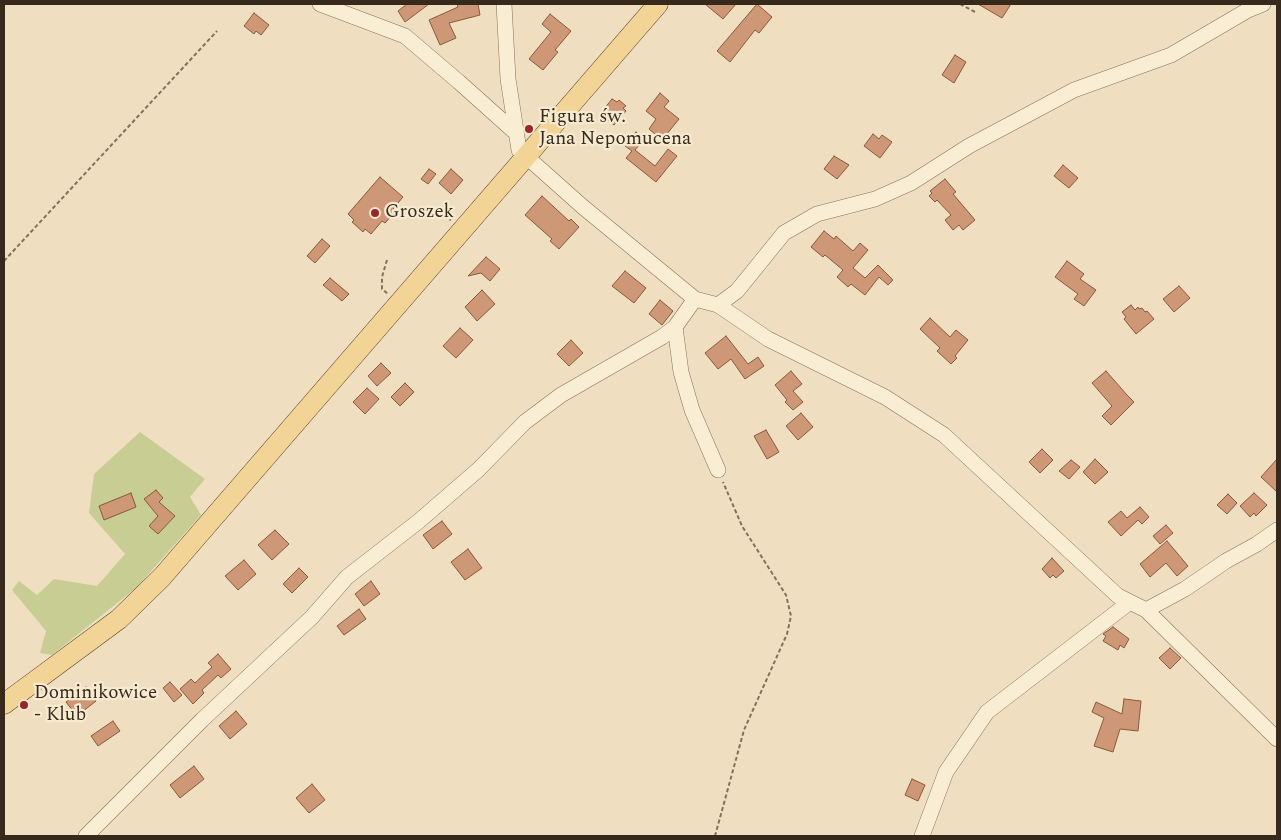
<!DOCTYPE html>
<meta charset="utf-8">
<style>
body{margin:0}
#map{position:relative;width:1281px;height:840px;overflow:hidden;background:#efdfc0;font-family:Spectral,serif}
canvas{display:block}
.frame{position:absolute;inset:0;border:5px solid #37291c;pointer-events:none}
</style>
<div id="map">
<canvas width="1281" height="840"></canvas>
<div class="frame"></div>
</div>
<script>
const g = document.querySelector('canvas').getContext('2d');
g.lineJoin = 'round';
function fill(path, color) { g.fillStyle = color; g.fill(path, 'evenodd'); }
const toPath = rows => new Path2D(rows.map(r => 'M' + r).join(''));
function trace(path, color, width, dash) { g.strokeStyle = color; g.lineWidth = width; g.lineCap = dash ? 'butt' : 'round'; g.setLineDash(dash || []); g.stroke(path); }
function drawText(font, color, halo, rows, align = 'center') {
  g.font = font + ' Spectral,serif'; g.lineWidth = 4.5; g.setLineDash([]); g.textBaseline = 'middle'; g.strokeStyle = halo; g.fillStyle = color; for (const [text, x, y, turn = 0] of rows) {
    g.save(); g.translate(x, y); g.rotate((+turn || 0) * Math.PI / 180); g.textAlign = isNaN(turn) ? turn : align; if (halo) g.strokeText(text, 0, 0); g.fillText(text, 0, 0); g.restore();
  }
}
fill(toPath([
 [140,432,205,479,190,497,201,515,136,588,52,655,40,653,46,631,12,590,19,581,37,595,54,579,97,586,125,554,89,513,94,474]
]), '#c8cd94');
const building = toPath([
 [407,4,429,4,405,22,398,11,407,4],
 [457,4,478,4,480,15,449,23,456,38,440,45,429,20,458,7,457,4],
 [705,4,736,4,723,19,705,4],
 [757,4,772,17,759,33,755,30,730,62,717,51,757,4],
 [978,4,1011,4,1002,18,978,4],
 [254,13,269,25,261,35,256,31,254,34,244,26,254,13],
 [550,14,571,31,555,50,558,52,543,70,529,59,551,32,542,24,550,14],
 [955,55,966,62,954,83,942,75,955,55],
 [660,93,669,101,664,107,679,119,662,140,649,129,656,119,646,111,660,93],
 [612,99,617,102,619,100,626,106,623,108,626,111,614,125,600,114,612,99],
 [636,132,644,139,635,150,655,166,668,149,677,156,656,182,626,158,632,151,625,146,636,132],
 [873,134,879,139,882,135,892,142,880,158,864,146,873,134],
 [834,156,849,165,837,179,824,169,834,156],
 [1063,165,1078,178,1069,188,1054,176,1063,165],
 [429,169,436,174,428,184,421,179,429,169],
 [451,169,463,180,451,194,439,183,451,169],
 [380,177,403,197,393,209,396,211,385,223,382,221,371,234,365,229,363,232,352,222,354,220,348,214,380,177],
 [945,179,956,192,953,194,975,220,963,230,959,225,953,230,945,220,951,215,937,200,935,202,929,196,932,193,930,191,945,179],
 [542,196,569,221,571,219,579,227,559,249,550,241,552,239,525,215,542,196],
 [824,231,834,239,836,236,853,251,860,243,868,250,853,268,865,278,878,265,893,280,888,285,879,277,865,295,851,284,848,287,837,277,843,270,825,255,823,257,811,247,824,231],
 [322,239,330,246,315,263,307,256,322,239],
 [486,257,500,269,490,281,481,273,468,276,486,257],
 [1067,261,1084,274,1080,279,1096,290,1084,306,1074,299,1078,294,1055,277,1067,261],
 [625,271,646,288,634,303,612,286,625,271],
 [330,278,349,294,342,301,323,285,330,278],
 [1179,286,1190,298,1174,312,1163,299,1179,286],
 [482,290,495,304,477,321,465,307,482,290],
 [660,300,673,311,662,325,649,314,660,300],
 [1131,305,1135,310,1138,307,1139,309,1142,308,1145,312,1147,311,1154,319,1136,334,1124,319,1126,317,1122,312,1131,305],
 [930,318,950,337,956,330,968,340,955,356,957,358,951,364,937,351,940,348,920,329,930,318],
 [460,328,473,340,456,358,443,346,460,328],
 [726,336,748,364,758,357,764,366,745,379,731,359,718,369,705,353,726,336],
 [571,340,583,353,569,366,557,354,571,340],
 [381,363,391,373,377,386,368,376,381,363],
 [791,371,802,384,793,391,803,402,793,410,785,402,787,400,775,385,791,371],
 [1106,371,1127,395,1134,402,1111,425,1102,416,1112,406,1092,383,1106,371],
 [405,383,414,392,400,406,391,397,405,383],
 [367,388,379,399,365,414,353,402,367,388],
 [801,413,813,427,798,440,786,426,801,413],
 [766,430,779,452,767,459,754,436,766,430],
 [1042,449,1053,460,1040,473,1029,462,1042,449],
 [1095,459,1108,472,1095,484,1083,472,1095,459],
 [1277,459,1277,492,1261,477,1277,459],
 [1071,460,1080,467,1069,479,1059,471,1071,460],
 [156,490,163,498,159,502,175,516,158,534,149,526,158,516,144,499,156,490],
 [131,493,136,507,104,520,99,506,131,493],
 [1254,493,1267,505,1256,516,1254,513,1250,517,1240,506,1254,493],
 [1228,494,1237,503,1227,514,1217,505,1228,494],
 [1140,507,1149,517,1142,524,1138,520,1121,536,1108,522,1121,511,1127,518,1140,507],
 [442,521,452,534,433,549,423,535,442,521],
 [1166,525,1173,533,1160,544,1153,536,1166,525],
 [275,530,289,544,272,560,258,545,275,530],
 [1167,541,1188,566,1177,576,1166,563,1150,577,1140,564,1167,541],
 [468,549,482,568,465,580,451,562,468,549],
 [1052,558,1064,571,1056,578,1053,575,1050,578,1042,569,1052,558],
 [244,560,256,574,238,590,225,576,244,560],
 [299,568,308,577,292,593,283,584,299,568],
 [371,581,380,594,364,606,355,594,371,581],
 [359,609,366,619,344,635,337,626,359,609],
 [1113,627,1129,639,1124,648,1120,645,1118,650,1103,641,1106,636,1103,634,1113,627],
 [1170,648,1181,658,1170,669,1159,658,1170,648],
 [218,654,231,669,221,678,218,675,202,690,204,693,193,704,180,689,191,679,195,683,212,667,208,663,218,654],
 [170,682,182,695,174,702,163,688,170,682],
 [86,687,96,701,77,716,66,702,86,687],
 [1124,699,1141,701,1138,731,1120,729,1113,752,1094,746,1104,718,1092,712,1096,702,1122,714,1124,699],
 [236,711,247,724,230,739,219,726,236,711],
 [113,721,120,731,98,746,91,736,113,721],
 [194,766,204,779,180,798,170,785,194,766],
 [912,779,925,785,918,801,905,795,912,779],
 [312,784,325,800,309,813,296,798,312,784]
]);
fill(building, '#ce9775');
trace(building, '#88593d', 1);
const minor = toPath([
 [320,4,405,36,459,82,516,133],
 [504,4,508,79,519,150,583,207,695,299,718,305,768,339,885,397,944,435,1118,596,1146,610,1277,739],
 [718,305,737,291,784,233,817,214,875,199,911,183,969,146,1074,90,1171,55,1248,10,1263,4],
 [675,327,681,372,692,410,718,470],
 [1146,610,1185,589,1226,561,1257,544,1277,530],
 [86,836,202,720,312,617,347,577,419,521,479,469,525,422,561,395,662,337,675,327,695,299],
 [922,836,946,772,987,712,1130,602]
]);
const major = toPath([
 [4,704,119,619,162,577,658,4]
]);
trace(minor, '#887058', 16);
trace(major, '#563e2c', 21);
trace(toPath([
 [960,4,975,12],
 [425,217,438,214,451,220],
 [387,260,382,277,382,289,388,294],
 [4,261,217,31],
 [715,836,744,730,787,634,791,616,786,595,742,526,723,482]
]), '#887058', 2, [4, 2.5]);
trace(minor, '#f9edd3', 15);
trace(major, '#f3d497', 20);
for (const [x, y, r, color] of [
 [529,129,5,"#98262a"],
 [375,213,5,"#98262a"],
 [24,705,5,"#98262a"]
]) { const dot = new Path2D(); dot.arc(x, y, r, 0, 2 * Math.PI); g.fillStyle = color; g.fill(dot); trace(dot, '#f6ead0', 2); }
drawText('19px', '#37291c', '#f6ead0', [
 ["Figura św.",539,118],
 ["Jana Nepomucena",539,140],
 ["Groszek",385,213],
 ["Dominikowice",34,694],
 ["- Klub",34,716]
], 'left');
</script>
